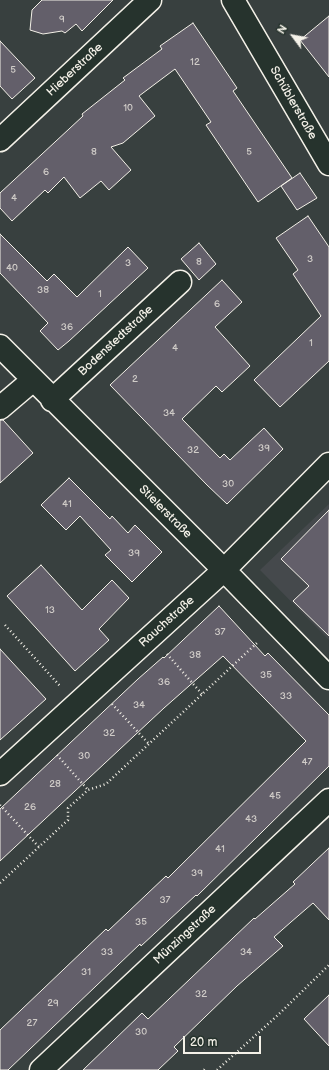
<!DOCTYPE html>
<meta charset="utf-8">
<style>
body{margin:0}
#map{position:relative;width:329px;height:1070px;overflow:hidden;background:#38403f;font-family:"Balsamiq Sans",sans-serif}
canvas{display:block}
.north{position:absolute;left:273px;top:16px;width:40px;height:40px;-webkit-text-stroke:3px #26332d;paint-order:stroke;rotate:302deg;font-size:11px;font-weight:700;line-height:16px;text-align:center;color:#f4f1e8}
.north::after{content:'';display:block;margin:auto;width:14px;height:18px;background:#f4f1e8;clip-path:polygon(50% 0,100% 100%,50% 72%,0 100%)}
.scale{position:absolute;left:183px;top:1036px;width:78px;height:18px;box-sizing:border-box;border:2px solid #f4f1e8;border-top:0;padding-left:5px;font-size:12px;line-height:14px;white-space:nowrap;color:#f4f1e8;-webkit-text-stroke:3px #26332d;paint-order:stroke}
</style>
<div id="map">
<canvas width="329" height="1070"></canvas>
<div class="north">N</div>
<div class="scale">20 m</div>
</div>
<script>
const g = document.querySelector('canvas').getContext('2d');
g.lineJoin = 'round';
function fill(path, color) { g.fillStyle = color; g.fill(path, 'evenodd'); }
const toPath = rows => new Path2D(rows.map(r => 'M' + r).join(''));
function trace(path, color, width, dash) { g.strokeStyle = color; g.lineWidth = width; g.lineCap = dash ? 'butt' : 'round'; g.setLineDash(dash || []); g.stroke(path); }
function drawText(font, color, halo, rows, align = 'center') {
  g.font = font + ' "Balsamiq Sans",sans-serif'; g.lineWidth = 3; g.setLineDash([]); g.textBaseline = 'middle'; g.strokeStyle = halo; g.fillStyle = color; for (const [text, x, y, turn = 0] of rows) {
    g.save(); g.translate(x, y); g.rotate((+turn || 0) * Math.PI / 180); g.textAlign = isNaN(turn) ? turn : align; if (halo) g.strokeText(text, 0, 0); g.fillText(text, 0, 0); g.restore();
  }
}
fill(toPath([
 [329,504,329,640,260,570]
]), '#45494c');
const building = toPath([
 [42,0,113,0,82,31,76,24,65,33,62,31,43,34,30,30,32,10,42,0],
 [329,16,329,77,300,40,329,16],
 [193,23,237,88,233,91,292,178,258,202,206,125,211,122,175,69,139,96,155,116,123,143,111,147,131,170,109,190,101,181,80,198,64,177,48,193,45,190,12,221,0,208,0,193,83,116,82,114,125,80,123,78,162,49,160,46,193,23],
 [0,41,35,78,12,99,0,86,0,41],
 [300,173,317,198,297,210,281,186,300,173],
 [308,216,329,247,329,361,280,407,254,380,321,316,293,274,298,270,276,238,308,216],
 [0,234,47,281,54,274,77,297,128,247,148,268,69,341,58,350,40,331,48,323,0,273,0,234],
 [199,243,216,264,199,280,181,259,199,243],
 [222,280,242,302,215,327,250,366,222,392,216,386,182,419,220,458,224,454,230,460,264,428,283,449,227,504,207,485,110,385,222,280],
 [0,420,3,420,33,453,0,483,0,420],
 [69,478,110,519,112,516,128,533,135,525,162,552,132,582,105,555,111,550,80,516,66,530,41,505,69,478],
 [329,510,329,636,293,601,309,586,281,559,329,510],
 [41,565,82,610,112,580,129,598,99,629,109,640,75,671,7,596,41,565],
 [219,606,265,656,268,653,329,715,329,766,197,896,196,895,141,946,140,944,8,1070,0,1070,0,1030,106,929,108,931,166,876,168,878,306,741,223,656,164,708,0,861,0,809,138,679,163,657,164,658,219,606],
 [0,649,46,699,0,740,0,649],
 [329,848,329,920,313,903,291,922,274,937,283,946,237,986,174,1047,178,1051,158,1070,83,1070,142,1013,148,1019,254,918,255,919,295,884,293,882,329,848],
 [329,995,329,1046,304,1019,329,995]
]);
fill(building, '#635f6a');
trace(building, '#f4f1e8', 1);
const minor = toPath([
 [233,0,329,164],
 [0,140,150,0],
 [0,346,224,570,329,678],
 [52,400,180,282],
 [0,408,33,380],
 [0,774,224,570,329,464],
 [41,1070,329,800]
]);
trace(minor, '#f4f1e8', 25);
trace(toPath([
 [5,625,60,686],
 [167,654,202,694],
 [112,704,149,744],
 [57,755,88,790],
 [0,805,39,847],
 [0,883,68,820,68,808,88,790,106,784,259,641],
 [204,1070,205,1069,206,1070],
 [217,1070,278,1015,329,965]
]), '#f4f1e8', 2.5, [1, 3]);
trace(minor, '#26332d', 22);
drawText('10px', '#d0ccc8', null, [
 ["9",62,19],
 ["12",195,62],
 ["5",13,70],
 ["10",128,108],
 ["8",94,152],
 ["5",249,152],
 ["6",46,172],
 ["4",14,198],
 ["3",310,259],
 ["8",199,262],
 ["3",128,263],
 ["40",12,268],
 ["38",43,290],
 ["1",100,294],
 ["6",217,304],
 ["36",67,327],
 ["1",311,343],
 ["4",175,348],
 ["2",135,379],
 ["34",169,413],
 ["39",264,448],
 ["32",193,450],
 ["30",228,484],
 ["41",67,504],
 ["39",134,553],
 ["13",50,610],
 ["37",220,632],
 ["38",195,655],
 ["35",266,675],
 ["36",164,682],
 ["33",286,696],
 ["34",139,705],
 ["32",109,733],
 ["30",84,756],
 ["47",307,762],
 ["28",55,784],
 ["45",275,796],
 ["26",30,807],
 ["43",251,819],
 ["41",220,849],
 ["39",197,873],
 ["37",165,900],
 ["35",141,922],
 ["33",107,952],
 ["34",246,952],
 ["31",86,972],
 ["32",201,994],
 ["29",53,1003],
 ["27",32,1023],
 ["30",141,1032]
]);
drawText('12px', '#f4f1e8', '#26332d', [
 ["Hieberstraße",75,70,-43],
 ["Schüblerstraße",293,103,60],
 ["Bodenstedtstraße",116,341,-43],
 ["Stielerstraße",165,512,45],
 ["Rauchstraße",167,622,-42],
 ["Münzingstraße",185,935,-43]
]);
</script>
